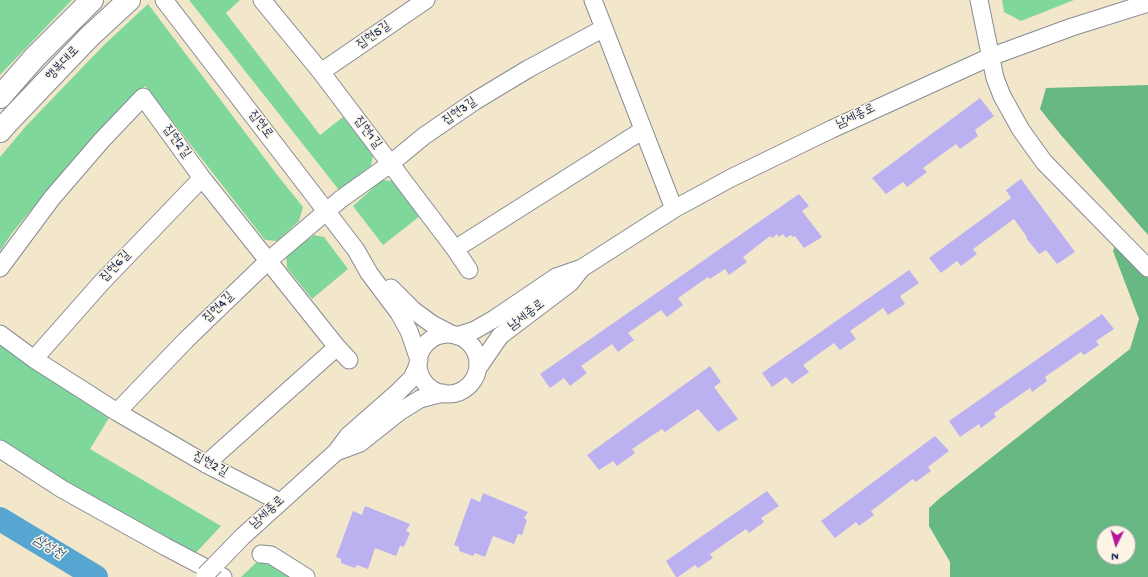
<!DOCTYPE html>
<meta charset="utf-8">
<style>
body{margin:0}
#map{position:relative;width:1148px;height:577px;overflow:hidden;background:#f3e7cb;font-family:"Gochi Hand",sans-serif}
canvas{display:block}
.north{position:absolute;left:1096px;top:525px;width:40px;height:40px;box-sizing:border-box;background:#fcf5e5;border:1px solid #a2a6af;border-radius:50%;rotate:185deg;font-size:11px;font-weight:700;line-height:16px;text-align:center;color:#1b2f5e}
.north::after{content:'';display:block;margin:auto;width:14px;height:18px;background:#b5179e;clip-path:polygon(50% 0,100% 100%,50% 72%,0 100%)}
</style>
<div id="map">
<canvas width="1148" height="577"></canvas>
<div class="north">N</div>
</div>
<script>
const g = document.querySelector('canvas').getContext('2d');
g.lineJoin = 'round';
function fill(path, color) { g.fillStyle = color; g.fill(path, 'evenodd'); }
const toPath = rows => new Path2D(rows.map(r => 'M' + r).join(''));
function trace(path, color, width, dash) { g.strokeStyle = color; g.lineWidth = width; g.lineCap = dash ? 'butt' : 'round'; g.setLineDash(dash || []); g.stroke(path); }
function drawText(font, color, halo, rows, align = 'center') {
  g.font = font + ' "Gochi Hand","Poor Story",sans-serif'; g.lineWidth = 3; g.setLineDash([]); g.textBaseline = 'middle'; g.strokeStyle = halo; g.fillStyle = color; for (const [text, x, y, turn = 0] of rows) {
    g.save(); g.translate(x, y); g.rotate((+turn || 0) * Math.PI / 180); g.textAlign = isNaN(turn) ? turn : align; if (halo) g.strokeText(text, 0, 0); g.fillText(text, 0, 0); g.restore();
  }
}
fill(toPath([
 [0,0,72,0,0,75],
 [189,0,240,0,226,13,320,135,343,117,373,155,371,166,339,190],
 [1002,0,1074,0,1021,21,1004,12],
 [148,4,278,176,303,207,299,221,277,241,265,240,145,86,76,156,12,233,0,251,0,157,26,126,103,46],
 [382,180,393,181,420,216,383,245,353,206],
 [314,235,324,237,348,269,312,299,287,268,286,256],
 [0,345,28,365,109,418,90,449,221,526,192,557,0,451],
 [262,557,304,577,241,577]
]), '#80d79b');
fill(toPath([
 [1148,85,1148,235,1060,134,1040,109,1046,88],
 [1116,243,1148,278,1148,577,950,577,950,562,929,526,929,508,940,498,1130,349,1139,319,1113,251],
 [1104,533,1128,533,1128,557,1104,557]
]), '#68b883');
trace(toPath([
 [0,519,96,577]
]), '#57a5d1', 24);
fill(toPath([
 [980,98,994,116,975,130,978,136,960,149,956,144,923,168,927,172,907,187,903,182,886,194,872,178],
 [1021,179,1075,252,1057,264,1046,250,1039,254,1026,238,1027,237,1014,219,973,249,977,254,961,266,957,261,941,273,929,258,1011,198,1006,190],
 [799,194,809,206,802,211,822,237,804,248,795,236,793,237,791,235,786,238,783,234,779,237,777,234,772,238,770,236,743,257,747,262,729,275,725,269,710,279,708,277,678,298,683,305,667,317,661,310,628,333,634,340,618,352,612,344,581,366,587,373,570,386,564,378,550,388,540,374],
 [909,270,919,283,900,296,905,304,888,315,883,308,850,331,856,339,840,350,834,343,803,365,809,372,792,384,786,377,772,387,762,373],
 [1102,314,1114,329,1096,341,1099,345,1084,355,1081,352,1045,377,1047,381,1032,392,1030,388,994,413,996,417,981,428,979,424,960,437,949,421],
 [710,366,721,382,714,387,738,419,718,432,698,409,665,432,662,429,632,449,635,453,617,466,613,461,599,470,587,455],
 [935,436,949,451,928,467,931,471,916,482,913,479,871,511,874,515,859,526,856,522,835,538,821,521],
 [767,491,779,506,761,518,764,522,749,533,746,529,710,554,713,558,698,568,695,565,678,577,676,577,666,561],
 [483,493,528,512,524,518,527,520,522,535,518,534,514,544,493,536,485,557,475,553,473,556,459,551,459,547,454,545,471,498,480,502],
 [365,506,410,524,406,531,410,533,404,547,400,546,396,556,375,548,368,569,357,565,355,568,341,563,341,559,336,557,353,511,362,515]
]), '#bcb1f0');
const minor = toPath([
 [164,0,356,250,369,273,399,313,409,331,419,360],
 [262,0,321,72,455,249,469,270],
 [593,0,674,209],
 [979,0,995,78,1002,96,1021,130,1044,162,1148,268],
 [321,72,426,0],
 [455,249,643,130],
 [0,268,52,198,102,140,143,97,202,178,337,347,349,360],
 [582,268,674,209,731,178,832,129,990,57,1072,27,1148,3],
 [391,288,413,310,432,324,451,334],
 [0,334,34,359,117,412,206,464,280,502],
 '418 364a30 30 0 1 1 60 0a30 30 0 1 1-60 0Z',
 [457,336,475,330,494,319,556,277,582,268,570,283,500,336,478,368],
 [34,359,102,282,202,178],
 [117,412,186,340,268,261,341,199,390,164,424,136,475,101,528,69,604,28],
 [0,449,62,489,166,547,223,577],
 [336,452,360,443,399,412,420,399,443,393],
 [206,464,337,347],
 [261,554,271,555,306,577],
 [215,565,242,537,336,452,348,436,397,393,412,378,418,365]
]);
const highway = toPath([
 [0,97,35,57,92,0],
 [0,131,7,123,89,37,129,0]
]);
trace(minor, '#878b94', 19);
trace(highway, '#878b94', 24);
trace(minor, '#fff', 17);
trace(highway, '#fff', 22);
const minorBridge = toPath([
 [205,575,215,565]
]);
trace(minorBridge, '#878b94', 19, []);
trace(minorBridge, '#fff', 17);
drawText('13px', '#1b2f5e', '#fcf5e5', [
 ["집현5길",374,36,-35],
 ["행복대로",63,64,-46],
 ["집현3길",460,112,-35],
 ["남세종로",856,117,-25],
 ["집현로",260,125,53],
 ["집현1길",367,133,53],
 ["집현2길",176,142,54],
 ["집현6길",116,267,-46],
 ["집현4길",219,308,-44],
 ["남세종로",527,316,-37],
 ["집현2길",210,465,29],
 ["남세종로",268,513,-42]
]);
drawText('italic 14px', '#305886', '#fcf5e5', [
 ["삼성천",48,548,31]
]);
</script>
